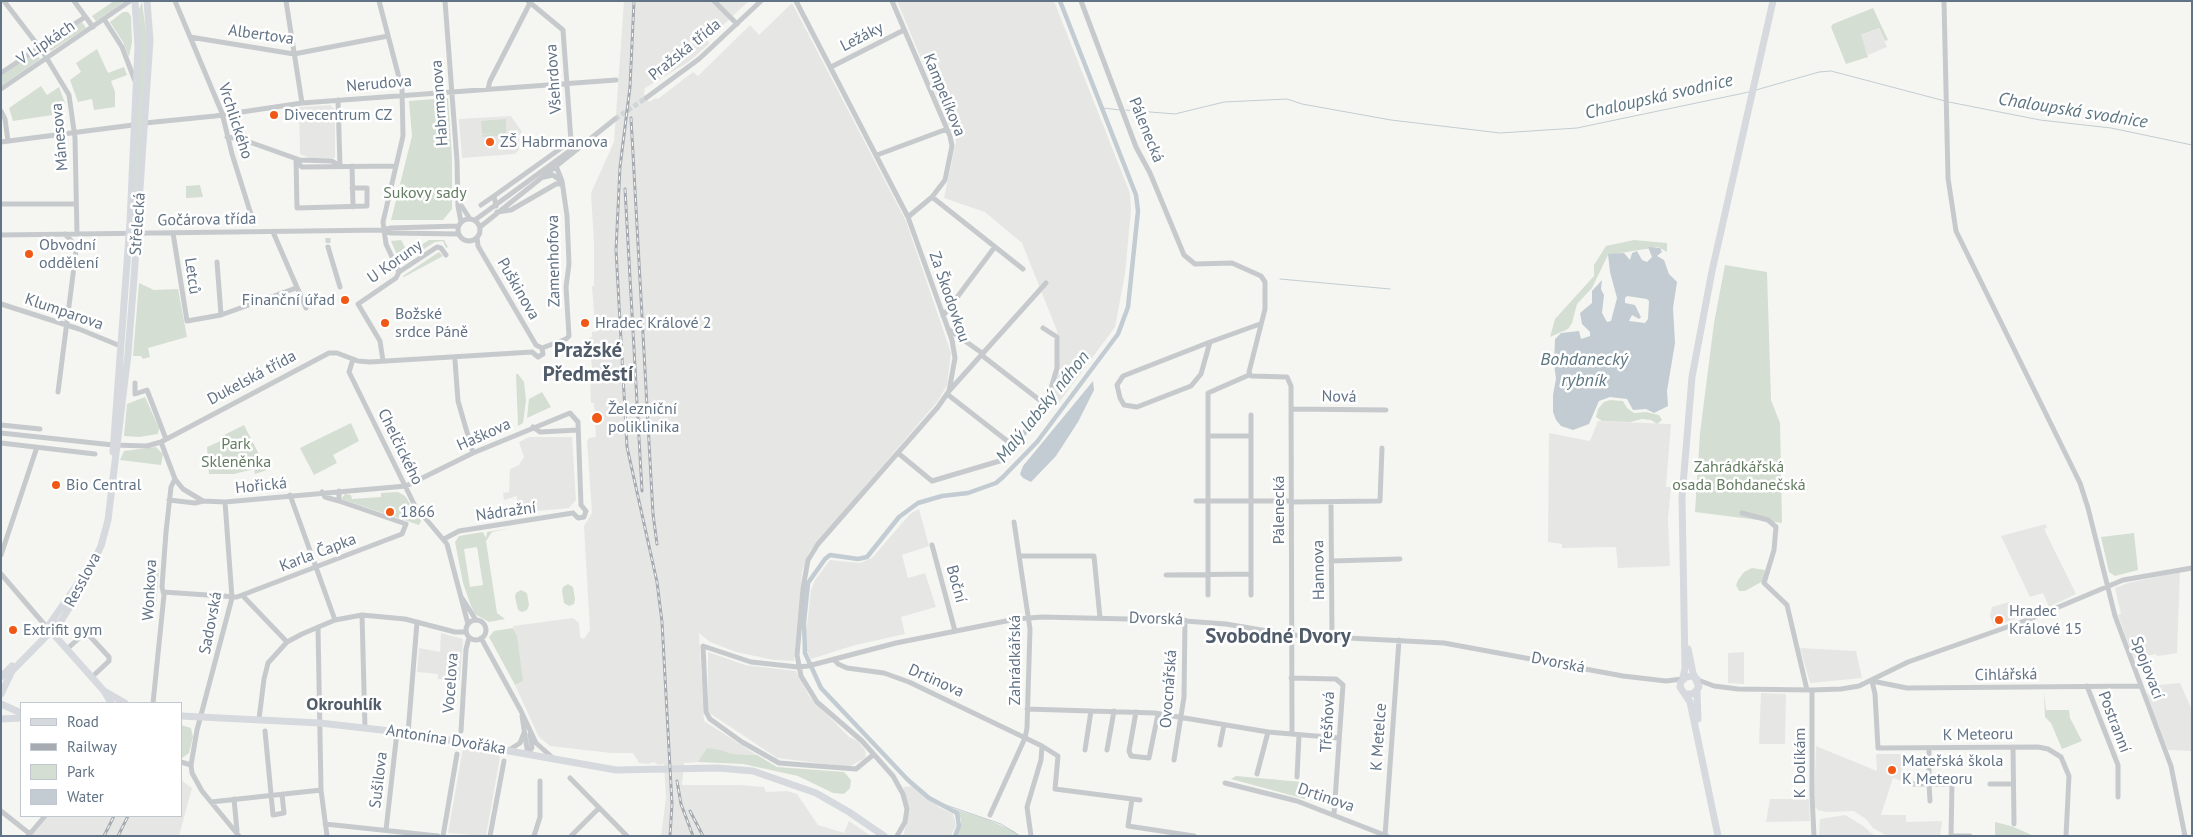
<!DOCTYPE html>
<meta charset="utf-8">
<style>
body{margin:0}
#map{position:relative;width:2193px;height:837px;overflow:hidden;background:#f5f6f1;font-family:"PT Sans",sans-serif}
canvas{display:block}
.frame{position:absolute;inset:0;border:2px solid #627385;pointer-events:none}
.legend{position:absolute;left:20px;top:702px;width:162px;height:115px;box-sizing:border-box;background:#fff;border:1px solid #c0c7ce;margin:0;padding:6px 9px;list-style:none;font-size:15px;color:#627385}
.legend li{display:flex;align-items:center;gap:10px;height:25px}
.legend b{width:25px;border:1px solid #c0c7ce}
</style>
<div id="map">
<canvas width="2193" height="837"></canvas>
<div class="frame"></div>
<ul class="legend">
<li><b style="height:6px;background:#d6dadf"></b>Road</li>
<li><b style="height:6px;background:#a6abb1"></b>Railway</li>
<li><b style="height:14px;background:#d5ded2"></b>Park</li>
<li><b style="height:14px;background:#c2ccd2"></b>Water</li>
</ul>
</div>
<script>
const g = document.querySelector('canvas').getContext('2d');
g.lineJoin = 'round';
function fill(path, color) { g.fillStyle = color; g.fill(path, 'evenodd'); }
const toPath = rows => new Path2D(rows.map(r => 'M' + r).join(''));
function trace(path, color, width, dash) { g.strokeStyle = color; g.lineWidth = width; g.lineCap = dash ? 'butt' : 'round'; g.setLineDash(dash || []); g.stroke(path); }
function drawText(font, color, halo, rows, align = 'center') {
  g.font = font + ' "PT Sans",sans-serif'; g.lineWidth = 5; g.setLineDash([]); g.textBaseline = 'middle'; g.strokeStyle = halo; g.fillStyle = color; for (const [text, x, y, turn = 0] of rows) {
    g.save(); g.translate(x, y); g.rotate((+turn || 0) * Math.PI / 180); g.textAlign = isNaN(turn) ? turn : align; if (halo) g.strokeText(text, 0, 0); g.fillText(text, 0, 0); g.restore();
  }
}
fill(toPath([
 [624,1,749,1,708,39,709,44,687,63,645,88,644,94,649,102,656,98,658,99,693,72,698,76,750,25,759,35,792,3,906,221,951,353,947,385,938,401,809,552,802,572,794,661,774,660,736,652,710,642,699,633,704,721,757,755,733,754,721,750,698,762,684,763,682,785,740,785,764,787,766,792,787,791,797,794,818,825,844,833,849,821,871,836,661,836,666,797,664,764,658,765,654,762,648,764,639,763,633,753,611,753,550,746,539,737,515,685,517,685,516,636,513,626,573,618,579,623,580,637,584,639,590,630,584,526,592,513,587,441,589,438,596,437,594,403,591,403,590,381,592,368,589,338,592,337,592,332,598,331,598,326,595,325,592,286,594,286,594,243,591,193,614,142],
 [897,1,1054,1,1130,193,1131,210,1125,274,1115,327,1058,404,1049,398,1058,359,1057,331,1022,243,985,212,944,198,956,142],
 [1879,28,1887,47,1868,55,1860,36],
 [330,105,335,110,335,158,310,158,300,154,299,107],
 [511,116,522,132,519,135,519,150,515,154,462,158,459,119],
 [1598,421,1671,424,1666,487,1671,487,1668,519,1670,566,1618,568,1616,547,1562,548,1562,544,1548,542,1549,433,1590,441],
 [529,437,572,437,576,500,569,508,517,513,517,496,504,500,503,493,509,492,510,469,519,465,524,457,519,442],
 [919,509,929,546,902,555,908,578,925,573,936,607,901,617,905,634,855,645,811,659,806,648,807,625,811,590,815,580,830,560,860,563,872,558,910,514],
 [2046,524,2047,528,2044,529,2076,594,2049,607,2043,593,2030,597,2001,536],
 [2180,572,2177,653,2158,656,2155,654,2134,659,2118,615,2121,614,2115,588,2128,583],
 [2009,602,2015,619,1994,626,1990,616,1992,607],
 [441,633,463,639,460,680,438,679,438,674,417,672,419,648,440,652],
 [1800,648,1856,651,1862,678,1810,683],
 [708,652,745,665,796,671,809,696,849,737,858,741,866,752,865,758,849,767,777,758,708,712],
 [1744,652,1744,684,1728,683,1728,653],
 [2180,683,2192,710,2192,751,2168,750,2147,695,2149,692,2147,686],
 [1761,693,1786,694,1785,744,1759,744],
 [1816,746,1877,771,1876,754,1901,754,1902,781,1893,778,1881,815,1906,815,1906,822,1942,821,1940,836,1887,836,1873,828,1866,819,1854,811,1826,812,1818,810,1814,806],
 [463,748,498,754,500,757,486,836,448,833],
 [181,780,192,788,179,836,30,836,47,816,181,816],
 [915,786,939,807,953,814,956,825,951,836,903,836,910,810,903,787],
 [1770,799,1809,799,1810,821,1766,822],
 [1845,815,1862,825,1875,836,1819,836,1820,819]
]), '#e6e7e5');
fill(toPath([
 [114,1,125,1,96,21,92,16],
 [142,2,147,39,135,221,133,175,140,42,139,9],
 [1873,8,1888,40,1885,41,1879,28,1861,35,1868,57,1846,64,1831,27,1833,24],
 [123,12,128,12,131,16,132,42,129,57,123,42,110,22],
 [82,22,86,28,51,51,47,45],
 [97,49,108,73,124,67,127,75,111,81,115,92,115,107,94,110,92,99,78,102,70,80,81,72,76,63],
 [35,52,40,59,1,86,1,76],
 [41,86,47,95,59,87,65,103,51,105,52,115,13,121,9,108],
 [448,98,452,158,452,209,443,220,391,220,412,136,409,101],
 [506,119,506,133,518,132,519,134,482,137,482,135,494,133,482,134,481,121],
 [200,185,203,197,186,198,186,186],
 [401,240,407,251,398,257,391,241],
 [429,240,444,240,448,247,446,248,443,241,435,242,402,263,399,259],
 [1634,240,1667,243,1667,252,1658,247,1608,255,1592,288,1577,304,1572,323,1568,329,1550,337,1555,319,1594,276,1594,265,1606,246],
 [439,252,443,256,404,277,403,276],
 [1725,265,1767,272,1771,400,1780,423,1782,523,1695,512,1700,433,1714,323],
 [139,283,154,290,178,289,187,337,148,348,150,357,143,359,141,356,133,356],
 [516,374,518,374,524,382,526,400,523,423,518,426],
 [542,392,551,407,527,418,529,399],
 [145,397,159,428,158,434,139,437,124,436,127,404],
 [1610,400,1623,401,1627,408,1634,413,1646,412,1659,415,1662,420,1657,424,1651,420,1642,419,1630,422,1602,421,1596,417,1598,409,1604,402],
 [351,423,359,441,333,455,337,463,314,475,300,448],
 [244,425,267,470,255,474,254,469,234,474,209,474,207,447,223,440,222,436],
 [156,447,163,454,161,465,120,460,124,451],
 [398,492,405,496,421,521,419,525,341,499,345,494,351,495,352,499,381,497,381,493],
 [511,528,492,532,486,541,497,613,505,619,489,622,475,614,471,606,463,583,455,542,459,536,483,532,486,538,487,532],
 [477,547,483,585,470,587,464,549],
 [2134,533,2138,570,2115,576,2109,572,2101,537],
 [1752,568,1765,570,1763,581,1745,591,1739,591,1736,585,1738,580,1744,572],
 [159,569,156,608,149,611,152,574,154,570],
 [568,584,573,587,575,599,574,604,569,606,564,603,562,591,563,587],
 [521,590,527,593,529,605,527,610,522,612,518,610,515,597,516,593],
 [513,628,517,636,523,681,515,685,489,637,494,631],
 [2044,691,2046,710,2069,710,2070,718,2082,741,2062,749,2051,723,2045,717],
 [181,725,191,728,193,737,189,753,182,758],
 [707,748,721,750,733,754,757,755,777,767,844,772,851,780,850,788,844,794,833,793,798,776,743,764,698,762],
 [1236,776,1302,782,1305,799,1231,779],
 [954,809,986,819,1014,831,1020,836,956,836,961,825,961,819],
 [1995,822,2011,826,2034,836,1995,836]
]), '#d5ded2');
fill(toPath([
 [1648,247,1660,248,1662,252,1657,256,1664,260,1669,274,1677,282,1673,308,1675,343,1667,391,1668,406,1654,413,1646,409,1633,410,1627,399,1610,397,1599,401,1589,424,1573,430,1561,426,1556,420,1553,412,1553,395,1556,379,1554,364,1555,339,1561,333,1579,331,1581,339,1590,336,1590,332,1582,324,1580,313,1592,303,1592,291,1602,280,1601,289,1604,295,1602,313,1607,322,1611,321,1617,298,1610,272,1608,254,1624,253,1630,260,1632,253,1637,251,1642,260,1647,262,1652,257],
 [1627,296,1647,299,1649,301,1648,319,1645,323,1629,321,1632,315,1639,319,1641,317,1635,305,1625,303,1625,298],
 [1093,381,1094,390,1078,422,1056,456,1031,482,1023,478,1020,474,1023,466]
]), '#c2ccd2');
trace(toPath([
 [1756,90,1819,72,1831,71,1945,101],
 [1949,102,2040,120,2111,128,2192,145],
 [1103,108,1120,110],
 [1126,110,1175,114,1224,102,1287,99,1302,104,1391,120,1500,133,1577,128,1749,92],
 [1280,279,1390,289],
 [937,802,1001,824,1020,836]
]), '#c2ccd2', 1);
trace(toPath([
 [955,836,959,826,957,813,929,798,908,780,821,688,805,653,804,622,808,583,825,559,830,555,858,559,867,557,899,517,918,503,942,496,968,493,996,483,1003,477,1037,442,1118,334,1128,307,1138,211,1136,195,1060,1]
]), '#c2ccd2', 4.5);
trace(toPath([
 [615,119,646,98],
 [328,238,328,247]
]), '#d0d5d6', 5, [5, 2.5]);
trace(toPath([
 [4,1,43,52,69,95,75,138,77,234],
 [74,1,93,27],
 [175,1,222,113,232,154,254,224],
 [286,1,302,103],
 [379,1,402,89,403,136,383,222,386,244,399,272],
 [445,1,457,161,458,206,461,222],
 [714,1,737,24],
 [796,1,908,217,952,340,955,358,949,391,938,407,818,544,808,560,803,588,797,655,801,676,817,702,862,741,893,776,903,794,907,809,905,822,897,836],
 [892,1,950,136,952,146,945,180,932,197,908,217],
 [1081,1,1136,147,1150,173,1184,255,1195,264,1232,263,1261,276,1265,282,1265,309,1249,372,1251,376,1287,377,1291,386,1292,734],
 [1944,1,1948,178,1956,231,2080,483,2088,508,2115,616,2171,766,2185,836],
 [104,19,122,47,135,81],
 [190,37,294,54,388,36],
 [831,67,904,30],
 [1,73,85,17],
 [1,89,130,1],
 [488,89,490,81,531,1],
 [646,98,699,59,761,1],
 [338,100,340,166],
 [1,111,5,119,8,141],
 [145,123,215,116,302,103,616,80],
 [227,137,241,139,300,160,332,161,340,166],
 [1,142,133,125],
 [877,155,947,129],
 [296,159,297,208,367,206,367,188,352,188],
 [297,162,302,167,396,166],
 [352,166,353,207],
 [544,177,553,175,561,181],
 [932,197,1023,269],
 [459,202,470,219],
 [1,204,76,204],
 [481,205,494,196],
 [496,206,494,196,571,141,563,30,528,1],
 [497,212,511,210,556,184,562,184],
 '458 230a11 11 0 1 1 22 0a11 11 0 1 1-22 0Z',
 [475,220,579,144],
 [480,227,615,119],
 [383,231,391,233,459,234],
 [273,232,306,308],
 [173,233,187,321,221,315,296,288],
 [1,235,383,230,391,228,458,226],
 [477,237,478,246,536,345,542,348],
 [328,247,340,287],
 [217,262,221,315],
 [1,304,79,329,118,345],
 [943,316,994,248],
 [1043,328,1057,337,1057,368,1046,405],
 [1210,342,1201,374,1191,386,1137,407,1124,405,1120,398,1117,385,1123,376,1210,342,1260,324],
 [542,348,566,339,569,336,566,287,569,264,567,216,562,181,556,166],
 [532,352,538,357,543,354,542,348],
 [353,359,349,372,415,506,447,544,468,624],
 [383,361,380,341,358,304,396,278,399,272,437,247,441,248,446,255],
 [455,361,458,401,473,453],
 [135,383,135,394,147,390,166,439],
 [949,391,1046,283],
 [58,392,76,251,74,244,65,234],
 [947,394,1015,447],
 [1291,409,1386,410],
 [1251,415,1251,595],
 [1,425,40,429],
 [533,427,540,432,578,430],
 [1,433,113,445,147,446,161,442,329,353,337,353,358,361,370,362,532,352],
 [1208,436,1251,436],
 [161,442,175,479,183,489,203,501,225,502,406,486,473,453,570,413,578,422,581,505],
 [1,443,95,454],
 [898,453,932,481,986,465,1003,460,1046,405,984,357,982,353,948,329],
 [322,492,325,497,339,501],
 [290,495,335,620],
 [169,500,195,503,203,501],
 [1196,501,1291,501],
 [225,502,232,598,197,730,191,765,192,773,202,791,239,836],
 [1291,502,1380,501,1382,448],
 [1331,502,1332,637],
 [573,513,578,518,584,517,586,511,581,505],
 [1742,513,1768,520,1776,527,1774,550,1764,583,1787,605,1807,690],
 [444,539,459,531,573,513],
 [932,545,955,631],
 [1,555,37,447],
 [1019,556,1094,556,1100,618],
 [1331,561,1400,559],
 [1,574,44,624],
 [1166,575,1251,574],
 [163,592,237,597,402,534,406,524,339,501,339,491],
 [1208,595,1208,393,1249,375],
 [243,596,287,642],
 [462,598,476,620],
 [362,615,365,728],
 '466 630a10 10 0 1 1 20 0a10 10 0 1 1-20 0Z',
 [318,627,321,790,327,836],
 [481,638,521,711,536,743,553,758],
 [67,649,86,632,109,657,109,661,92,677],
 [834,659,838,664,847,668,884,673,909,682,1042,746,1041,760,1027,807,1031,836],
 [1291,678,1336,679,1343,685,1334,814],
 [1698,680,1714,686,1738,689,1812,690,1841,689,1859,686,1908,662,2030,619,2123,580,2192,568],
 [1872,681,1875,694,1878,748,2038,747,2048,749,2061,757,2069,776,2066,836],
 [1872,681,1907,688,2140,686],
 [2087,686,2118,765,2118,797],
 [1812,690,1812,795,1814,836],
 [153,703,164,595,162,587,166,532,171,487,175,479],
 [1027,709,1155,713,1268,732,1339,738],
 [1136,712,1129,751,1131,756,1149,758,1158,714],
 [522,716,527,749,533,755],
 [259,719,264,679,268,663,287,642,302,634,335,620,362,615,405,619,455,632,466,632],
 [265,731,273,815,284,813,282,794],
 [461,731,466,649,469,638],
 [408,733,417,622],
 [1220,745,1224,725],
 [1042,746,1058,756,1055,789,1140,800],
 [2013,747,2014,824],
 [1929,748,1929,784,1952,784,1951,836,1970,836],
 [509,750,520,743,524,733],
 [1085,750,1091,711],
 [1107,750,1114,711],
 [526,752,532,748,530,734],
 [873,755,856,769,779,763,742,742,710,719,706,712,703,646,751,662,798,667,808,666,896,643,1016,619,1042,617,1171,620,1226,624,1291,635,1444,643,1623,676,1666,681,1682,679],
 [1174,760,1184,697,1185,620],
 [181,762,191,765],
 [1257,774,1268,732],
 [1297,777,1299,735],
 [570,778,627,836],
 [1225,783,1297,801,1387,836],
 [1913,784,1929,784,1930,801],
 [1990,784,2013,784],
 [234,799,237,831],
 [1132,799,1128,826,1194,836],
 [211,802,321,790],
 [1,811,30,834],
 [990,815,1025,738,1027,728,1030,629,1014,522],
 [325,824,438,836],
 [386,830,397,732],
 [28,836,45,816],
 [443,836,457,754],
 [490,836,504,761],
 [534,836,540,817,540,781],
 [571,836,599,808],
 [1385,836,1399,640]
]), '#c7cacd', 5);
trace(toPath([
 [113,452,130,222,138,46,135,1],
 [48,628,104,691,111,703],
 [42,635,79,582],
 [1,677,12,666],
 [1683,678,1685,668,1682,497,1692,377,1712,271,1773,1],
 [1697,679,1692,676,1686,677,1681,682,1680,687,1690,702,1718,836],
 [104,691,125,703],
 [1697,691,1698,719],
 [1,694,12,671,61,621,76,597,101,546,108,520,128,354,134,278,150,40,147,1],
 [1685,694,1693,694,1699,687,1693,673,1688,649],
 [1,704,21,713],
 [181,716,320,723,408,733,616,770,718,768,753,771,816,793,849,812,884,836],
 [1,719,21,718]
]), '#d6dadf', 7);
const rail = toPath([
 [634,1,630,87,620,167,616,250,627,447,657,582,662,622,672,804,670,836],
 [631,118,653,514,657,544],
 [625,189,642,491],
 [677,781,681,804,693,836],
 [690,811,703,836],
 [104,836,114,816],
 [118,836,128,816]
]);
trace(rail, '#a6abb1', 3);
trace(rail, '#fff', 1, [4]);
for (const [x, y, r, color] of [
 [274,115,5,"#f25815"],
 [490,142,5,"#f25815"],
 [29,254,5,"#f25815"],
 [345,300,5,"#f25815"],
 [385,323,5,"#f25815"],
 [585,323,5,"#f25815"],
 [597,418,6,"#f25815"],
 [56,485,5,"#f25815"],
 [390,512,5,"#f25815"],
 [1999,620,5,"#f25815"],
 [13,630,5,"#f25815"],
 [1892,770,5,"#f25815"]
]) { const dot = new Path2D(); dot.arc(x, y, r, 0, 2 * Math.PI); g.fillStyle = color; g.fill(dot); trace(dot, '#fff', 2); }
drawText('16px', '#627385', '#fff', [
 ["Albertova",261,35,8],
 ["Ležáky",862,37,-27],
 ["V Lipkách",46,43,-34],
 ["Pražská třída",685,50,-39],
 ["Všehrdova",554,79,-94],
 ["Nerudova",379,84,-5],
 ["Kampelíkova",944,95,68],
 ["Habrmanova",440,103,-94],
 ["Vrchlického",235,121,72],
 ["Pálenecká",1146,130,68],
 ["Mánesova",60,137,-95],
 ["Gočárova třída",207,220,-1],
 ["Střelecká",138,224,-86],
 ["Zamenhofova",554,261,-91],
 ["U Koruny",395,262,-35],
 ["Letců",192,276,82],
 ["Puškinova",518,289,60],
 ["Za Škodovkou",949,297,71],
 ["Klumparova",64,312,19],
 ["Dukelská třída",252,378,-28],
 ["Nová",1339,397,1],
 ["Haškova",484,435,-24],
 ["Chelčického",400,447,64],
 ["Hořická",261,486,-6],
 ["Pálenecká",1279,510,-90],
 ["Nádražní",506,512,-8],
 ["Karla Čapka",318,553,-21],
 ["Hannova",1319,570,-91],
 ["Resslova",83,580,-62],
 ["Boční",956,584,75],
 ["Wonkova",150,590,-87],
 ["Dvorská",1156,619,2],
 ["Sadovská",211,623,-79],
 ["Zahrádkářská",1015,660,-90],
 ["Dvorská",1558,663,11],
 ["Spojovací",2147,668,69],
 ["Cihlářská",2006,675,-1],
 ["Drtinova",936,681,24],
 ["Vocelova",451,683,-86],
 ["Ovocnářská",1169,689,-86],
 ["Třešňová",1328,722,-87],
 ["Postranní",2114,722,69],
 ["K Meteoru",1978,735,-1],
 ["K Metelce",1379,737,-86],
 ["Antonína Dvořáka",446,740,9],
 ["K Dolíkám",1800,763,-90],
 ["Sušilova",379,780,-83],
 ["Drtinova",1326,798,19]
]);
drawText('16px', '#627385', '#fff', [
 ["Divecentrum CZ",284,115],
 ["ZŠ Habrmanova",500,142],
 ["Obvodní",39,245],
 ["oddělení",39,263],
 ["Finanční úřad",335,300,"right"],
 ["Božské",395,314],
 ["srdce Páně",395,332],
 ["Hradec Králové 2",595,323],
 ["Železniční",608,409],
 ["poliklinika",608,427],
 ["Bio Central",66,485],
 ["1866",400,512],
 ["Hradec",2009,611],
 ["Králové 15",2009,629],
 ["Extrifit gym",23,630],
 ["Mateřská škola",1902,761],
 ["K Meteoru",1902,779]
], 'left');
drawText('16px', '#647c61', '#fff', [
 ["Sukovy sady",425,193],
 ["Park",236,444],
 ["Skleněnka",236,462],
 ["Zahrádkářská",1739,467],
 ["osada Bohdanečská",1739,485]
]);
drawText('italic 18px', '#5d7682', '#fff', [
 ["Chaloupská svodnice",1659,97,-13],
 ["Chaloupská svodnice",2073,111,9],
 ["Bohdanecký",1584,360],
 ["rybník",1584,381],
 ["Malý labský náhon",1043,407,-51]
]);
drawText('bold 18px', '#505c69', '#fff', [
 ["Okrouhlík",344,705]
]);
drawText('bold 21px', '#505c69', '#fff', [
 ["Pražské",588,351],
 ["Předměstí",588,375],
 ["Svobodné Dvory",1278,637]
]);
</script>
